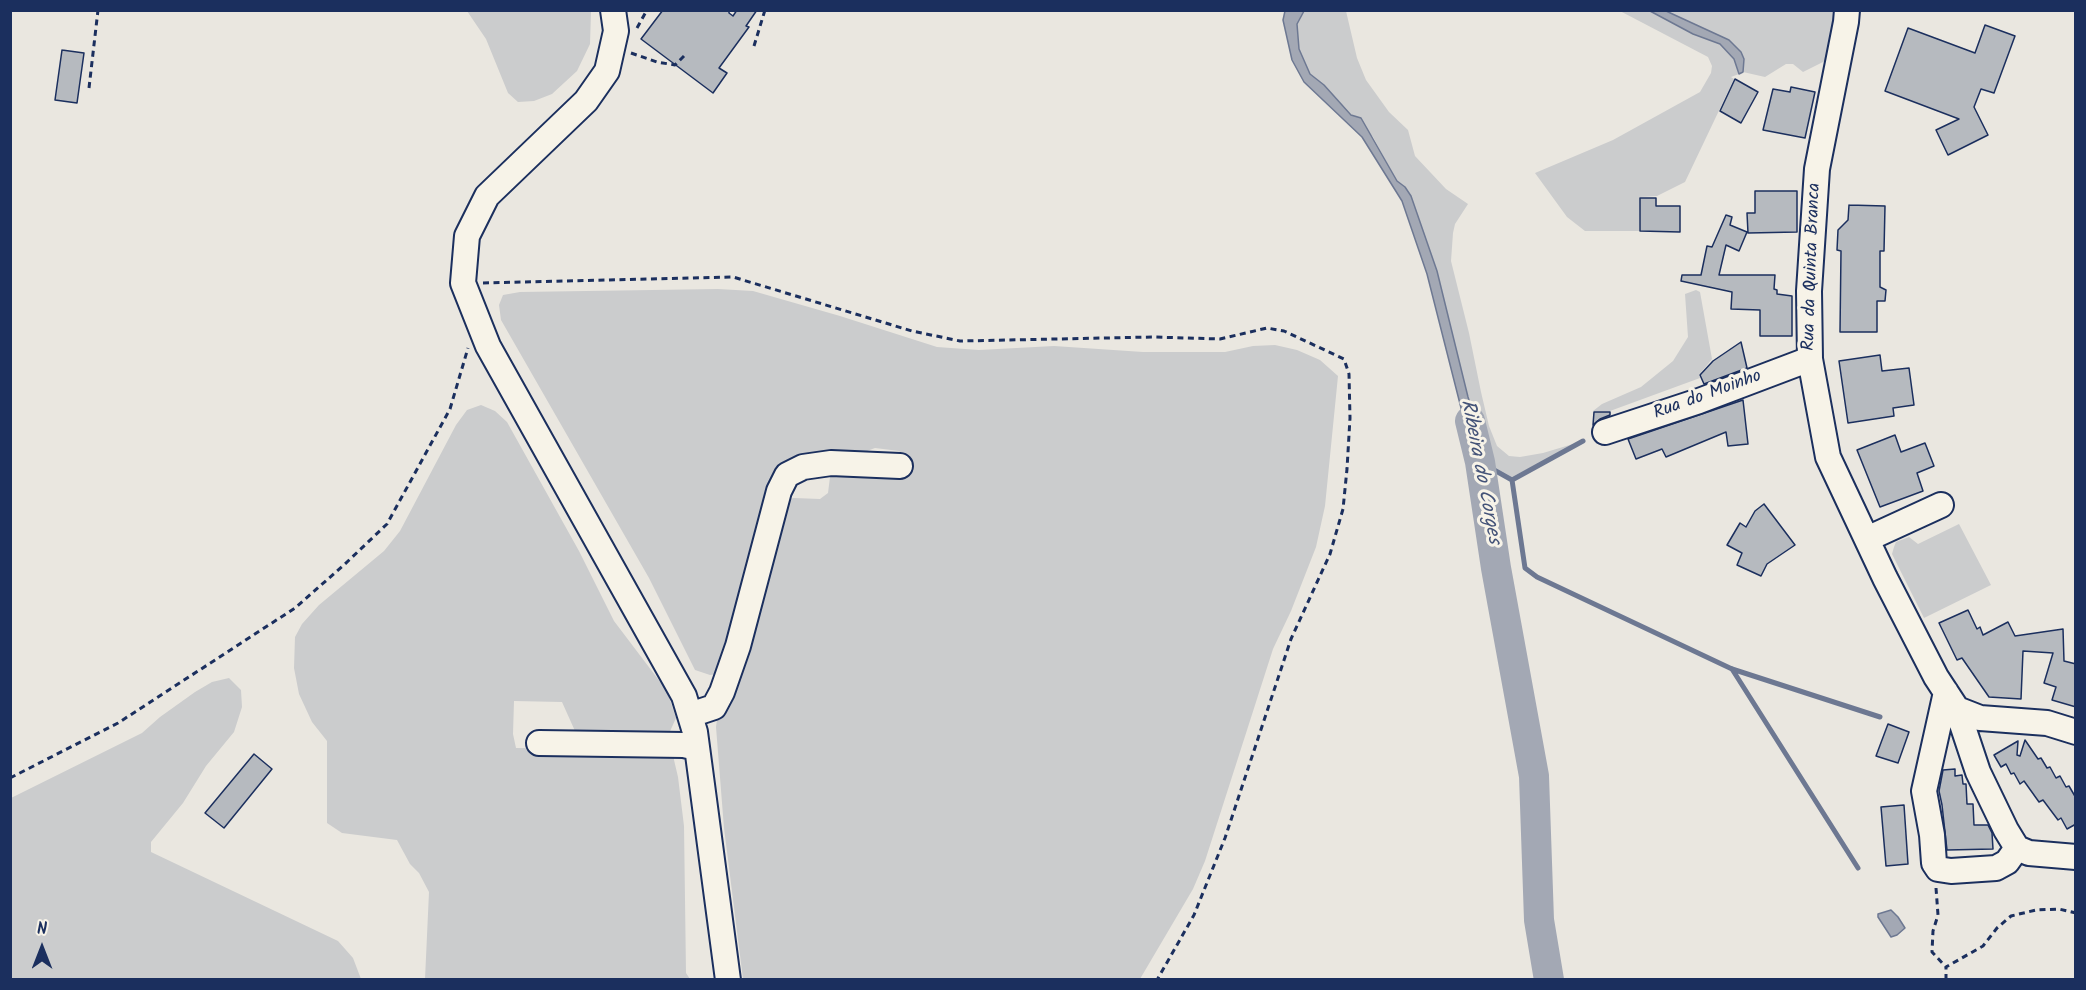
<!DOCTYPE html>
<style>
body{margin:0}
#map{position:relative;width:2086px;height:990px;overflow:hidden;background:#eae7e0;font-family:Kalam,sans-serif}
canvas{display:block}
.frame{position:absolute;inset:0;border:12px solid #1b2f5e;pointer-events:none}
.north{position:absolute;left:12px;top:918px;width:60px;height:60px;-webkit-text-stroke:4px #f7f3e8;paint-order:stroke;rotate:0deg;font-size:16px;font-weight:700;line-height:24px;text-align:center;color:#1b2f5e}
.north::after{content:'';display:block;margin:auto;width:21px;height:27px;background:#1b2f5e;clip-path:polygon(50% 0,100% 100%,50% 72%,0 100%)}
</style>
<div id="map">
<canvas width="2086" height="990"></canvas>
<div class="frame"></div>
<div class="north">N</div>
</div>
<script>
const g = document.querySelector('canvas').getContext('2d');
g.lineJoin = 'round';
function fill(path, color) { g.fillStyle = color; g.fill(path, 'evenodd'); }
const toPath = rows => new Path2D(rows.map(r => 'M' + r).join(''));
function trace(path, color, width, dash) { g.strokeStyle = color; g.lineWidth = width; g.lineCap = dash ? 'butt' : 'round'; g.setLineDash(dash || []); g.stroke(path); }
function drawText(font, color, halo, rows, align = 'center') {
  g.font = font + ' Kalam,sans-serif'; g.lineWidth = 6; g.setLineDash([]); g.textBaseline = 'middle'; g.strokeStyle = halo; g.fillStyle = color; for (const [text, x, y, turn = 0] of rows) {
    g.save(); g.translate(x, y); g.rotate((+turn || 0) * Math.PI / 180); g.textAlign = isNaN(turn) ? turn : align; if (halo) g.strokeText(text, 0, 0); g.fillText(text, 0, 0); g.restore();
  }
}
fill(toPath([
 [467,11,591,11,590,44,577,71,552,94,534,101,518,102,508,93,486,39],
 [1304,11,1346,11,1357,58,1366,80,1389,112,1408,130,1415,156,1446,189,1468,204,1455,224,1453,233,1451,261,1469,333,1481,392,1489,426,1497,446,1509,456,1520,457,1543,453,1583,441,1512,477,1489,464,1468,397,1437,271,1411,196,1405,187,1397,181,1373,137,1324,85,1310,74,1299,49,1297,24],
 [1620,11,1650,11,1693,34,1720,44,1734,59,1739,74,1731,77,1734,79,1685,182,1657,196,1640,197,1639,231,1585,231,1567,217,1535,173,1613,140,1700,92,1711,73,1712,66,1708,57],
 [1666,11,1839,11,1831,58,1803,72,1793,64,1786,64,1765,77,1743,72,1744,59,1729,40],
 [718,289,753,291,840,316,937,347,979,350,1054,346,1143,352,1225,352,1253,346,1275,345,1297,350,1320,360,1338,376,1325,506,1316,547,1291,611,1273,649,1205,861,1193,889,1140,979,743,979,724,828,716,727,718,712,783,500,794,498,820,499,828,493,831,469,910,468,910,458,899,451,875,448,859,454,780,467,718,674,710,675,695,670,649,578,501,320,499,305,503,295,520,292],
 [1696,290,1700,292,1712,359,1699,375,1700,378,1610,411,1593,411,1602,404,1641,387,1673,361,1688,337,1685,294],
 [481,405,495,411,507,422,579,551,614,621,667,691,676,718,667,738,589,738,575,731,562,702,514,701,513,734,516,748,674,750,674,760,678,777,684,826,686,973,690,979,425,979,429,892,419,873,410,864,397,840,342,833,327,823,327,741,312,722,299,694,294,668,295,637,302,624,319,605,384,551,400,531,456,425,467,410],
 [1959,524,1991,585,1924,618,1892,554,1894,547,1896,542,1909,537,1918,544],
 [229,678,241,690,242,707,234,732,206,766,183,803,151,842,151,852,338,941,353,958,361,979,11,979,11,798,142,733,160,717,195,692,212,682]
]), '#cbcccd');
const water = toPath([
 [1285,11,1304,11,1297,24,1299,49,1310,74,1324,85,1351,115,1361,118,1397,181,1405,187,1411,196,1437,271,1468,397,1489,464,1474,459,1427,274,1402,201,1362,137,1304,82,1292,60,1283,20,1285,11],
 [1650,11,1666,11,1729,40,1741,52,1744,59,1743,72,1739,74,1734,59,1720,44,1693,34,1650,11],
 [1891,910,1898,917,1905,928,1897,935,1891,937,1878,917,1878,914,1891,910]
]);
fill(water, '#a3a8b4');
trace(water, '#6d7892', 1.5);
trace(toPath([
 [1480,462,1512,480],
 [1512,480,1525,568,1537,577,1732,669,1880,717],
 [1512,480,1583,441],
 [1732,669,1858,868]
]), '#6d7892', 5);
trace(toPath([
 [1470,421,1480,462,1496,568,1534,776,1539,920,1549,980]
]), '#a3a8b4', 30);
const building = toPath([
 [663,10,729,10,729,13,733,16,737,10,757,10,746,26,749,27,719,68,727,73,713,93,641,39,663,10],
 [1985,25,2015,36,1994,93,1981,89,1974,107,1988,135,1948,155,1936,130,1959,119,1885,91,1908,28,1975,53,1985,25],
 [62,50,84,53,77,103,55,100,62,50],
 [1735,79,1758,92,1741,123,1720,111,1735,79],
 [1791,87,1815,92,1805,138,1763,130,1773,89,1790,92,1791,87],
 [1755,191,1797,191,1797,232,1748,233,1747,213,1755,213,1755,191],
 [1640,198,1656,198,1656,206,1680,206,1680,232,1640,231,1640,198],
 [1849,205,1885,206,1884,251,1880,251,1880,287,1886,290,1885,301,1877,301,1877,332,1840,332,1841,251,1837,250,1838,230,1848,220,1849,205],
 [1726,215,1732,217,1730,225,1747,232,1739,251,1726,245,1719,275,1775,275,1774,289,1777,290,1777,294,1792,296,1792,336,1760,336,1760,310,1731,309,1732,292,1681,281,1682,275,1701,275,1707,246,1712,247,1726,215],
 [1741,342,1747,368,1704,384,1700,375,1713,361,1741,342],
 [1880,355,1882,371,1909,368,1914,405,1893,408,1894,416,1848,423,1839,361,1880,355],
 [1743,400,1748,444,1728,446,1726,432,1666,457,1662,449,1636,459,1628,439,1743,400],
 [1594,412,1610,412,1610,415,1600,419,1593,425,1594,412],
 [1895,435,1901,452,1925,443,1934,466,1917,473,1923,491,1880,507,1857,450,1895,435],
 [1764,504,1795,545,1767,564,1761,576,1737,565,1742,553,1727,545,1740,523,1746,527,1755,511,1764,504],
 [1968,610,1977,629,1980,627,1983,635,2008,622,2015,636,2063,629,2064,661,2076,664,2076,707,2052,700,2056,687,2044,683,2053,653,2023,651,2021,699,1989,697,1962,658,1957,660,1939,623,1968,610],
 [1888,724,1909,732,1898,763,1876,756,1888,724],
 [2025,740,2038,759,2041,758,2047,768,2050,767,2056,778,2060,776,2066,787,2069,786,2076,798,2076,824,2067,829,2061,818,2058,820,2043,800,2039,802,2024,781,2020,784,2014,773,2011,774,2006,764,2001,767,1994,755,2018,741,2017,755,2020,756,2025,740],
 [254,754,272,769,224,828,205,813,254,754],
 [1955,769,1955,776,1962,775,1963,784,1966,784,1967,804,1973,804,1974,825,1988,825,1992,833,1993,849,1947,850,1942,805,1939,791,1943,770,1955,769],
 [1904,805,1908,864,1886,866,1881,807,1904,805]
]);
fill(building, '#b6babf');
trace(building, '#1b2f5e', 1.5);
const minor = toPath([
 [613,10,616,31,607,71,586,101,487,196,467,236,463,283,488,346,684,696,695,732,728,980],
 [1847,10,1846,22,1817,169,1809,291,1810,359,1828,457,1885,578,1936,677,1957,709,1980,718,2047,723,2076,732],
 [1605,432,1699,401,1810,359],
 [1867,539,1941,505],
 [1946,692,1924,791,1932,835,1934,863,1938,869,1951,871,1996,868,2007,862,2017,848],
 [1957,709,1978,772,2006,830,2017,848,2029,853,2076,857],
 [690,715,714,707,722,692,738,646,779,491,787,475,803,467,831,463,900,466],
 [539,743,684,745,697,748]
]);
trace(minor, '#1b2f5e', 28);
trace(toPath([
 [637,28,647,10],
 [754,46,765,10],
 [631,53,657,62,675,65,686,54],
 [89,88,98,10],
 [483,283,733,277,912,331,960,341,1153,337,1220,339,1267,328,1284,331,1344,359,1349,374,1350,418,1347,469,1343,509,1330,554,1291,639,1225,838,1194,915,1157,980],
 [10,778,118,723,295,608,345,564,387,524,450,409,468,348],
 [1936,888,1938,915,1933,931,1932,952,1946,967],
 [1946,980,1946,967,1983,946,1997,928,2011,916,2036,910,2059,909,2076,913]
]), '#1b2f5e', 3, [6, 4.5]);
trace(minor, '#f7f3e8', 24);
drawText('18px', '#1b2f5e', '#f7f3e8', [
 ["Rua da Quinta Branca",1813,267,-88],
 ["Rua do Moinho",1708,396,-20]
]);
drawText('italic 20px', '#445378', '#f7f3e8', [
 ["Ribeira do Corges",1479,472,79]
]);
</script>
